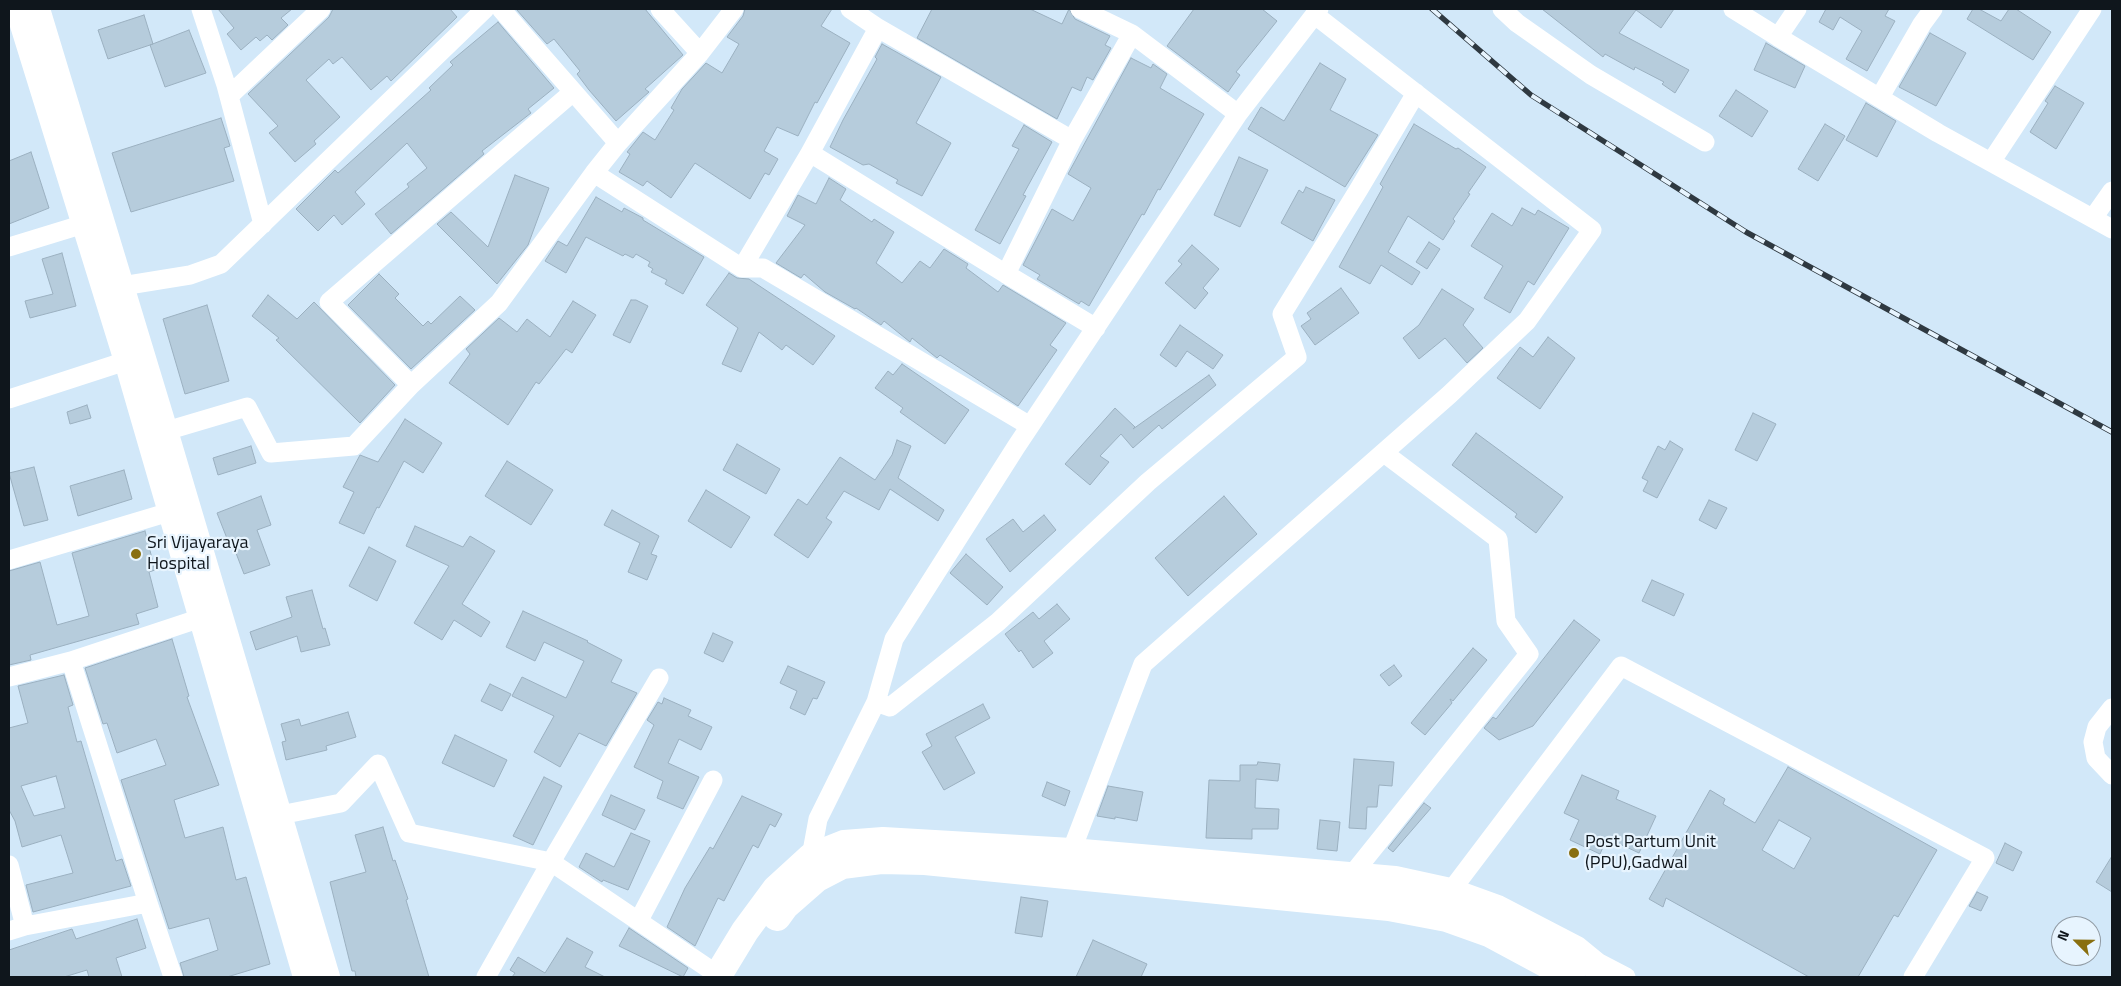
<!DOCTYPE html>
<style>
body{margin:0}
#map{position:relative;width:2121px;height:986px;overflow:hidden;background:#d2e8f9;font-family:"Titillium Web",sans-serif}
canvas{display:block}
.frame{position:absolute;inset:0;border:10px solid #0f161c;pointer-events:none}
.north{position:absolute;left:2051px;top:916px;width:50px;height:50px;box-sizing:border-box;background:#e7f4fe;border:1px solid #919ba4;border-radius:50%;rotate:293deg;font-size:14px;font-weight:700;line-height:20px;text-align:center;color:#0f161c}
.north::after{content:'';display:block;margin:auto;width:18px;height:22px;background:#896f10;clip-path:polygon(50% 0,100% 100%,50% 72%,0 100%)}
</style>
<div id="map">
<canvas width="2121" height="986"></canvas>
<div class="frame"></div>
<div class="north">N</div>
</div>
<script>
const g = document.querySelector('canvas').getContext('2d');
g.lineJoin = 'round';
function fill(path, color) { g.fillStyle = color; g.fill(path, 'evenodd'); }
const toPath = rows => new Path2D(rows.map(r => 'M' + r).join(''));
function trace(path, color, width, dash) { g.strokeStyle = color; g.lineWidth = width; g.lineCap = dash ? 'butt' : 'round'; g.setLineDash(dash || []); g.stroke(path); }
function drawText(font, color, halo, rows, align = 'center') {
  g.font = font + ' "Titillium Web",sans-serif'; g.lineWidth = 4.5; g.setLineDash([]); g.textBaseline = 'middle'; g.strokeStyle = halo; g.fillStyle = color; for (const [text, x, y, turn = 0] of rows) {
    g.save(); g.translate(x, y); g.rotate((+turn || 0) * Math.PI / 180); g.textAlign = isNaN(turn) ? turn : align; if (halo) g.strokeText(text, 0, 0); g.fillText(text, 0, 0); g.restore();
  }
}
const building = toPath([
 [218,9,292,9,281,18,288,25,272,40,267,35,260,41,256,37,241,50,227,34,234,28,218,9],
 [333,9,450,9,457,17,391,81,387,76,371,90,342,57,333,64,329,59,306,80,340,117,314,141,316,144,295,162,269,133,278,126,248,94,329,17,333,9],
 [516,9,645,9,683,55,645,89,649,92,616,121,589,90,577,74,580,71,554,39,547,44,516,9],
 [745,9,832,9,821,26,850,43,817,103,815,102,798,136,777,127,764,151,778,159,769,175,765,173,750,199,695,163,671,198,647,181,643,186,619,172,630,154,627,152,643,132,655,140,674,110,671,108,682,89,706,63,722,73,739,44,727,37,743,16,745,9],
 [932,9,1030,9,1062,24,1069,9,1075,19,1110,36,1105,45,1111,48,1093,80,1087,77,1081,91,1072,87,1057,119,917,38,932,9],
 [1194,9,1262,9,1277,21,1236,72,1240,75,1228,92,1167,46,1194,9],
 [1542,9,1674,9,1661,28,1636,10,1619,33,1689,70,1675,93,1662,84,1664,82,1635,67,1634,70,1605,54,1603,57,1542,9],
 [1826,9,1889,9,1885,16,1895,21,1867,71,1846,59,1862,31,1840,17,1833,30,1819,22,1826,9],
 [1973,9,1979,9,2001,21,2009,9,2016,9,2051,32,2033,60,1967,19,1973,9],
 [144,15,153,44,108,59,98,30,144,15],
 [498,22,554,88,528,109,531,113,482,151,484,154,391,234,375,214,409,187,407,184,427,168,407,143,355,192,365,204,342,225,334,215,318,231,296,209,335,170,338,173,431,90,429,88,453,65,450,62,498,22],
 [189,30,206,73,165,87,150,45,189,30],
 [1930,33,1966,53,1936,106,1899,87,1930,33],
 [1766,43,1805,66,1795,88,1754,70,1766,43],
 [882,44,941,77,916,123,951,143,922,196,896,183,898,180,869,164,863,165,830,147,843,120,877,59,875,57,882,44],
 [1131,58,1151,68,1153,64,1167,74,1160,88,1204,114,1160,190,1158,189,1144,215,1142,214,1089,306,1081,301,1079,304,1037,279,1040,275,1023,265,1052,209,1073,221,1091,188,1068,174,1131,58],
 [1320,63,1346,79,1330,110,1378,135,1345,187,1248,129,1261,107,1284,121,1320,63],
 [2055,86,2084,103,2056,149,2030,132,2048,103,2045,101,2055,86],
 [1736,90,1768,111,1752,137,1719,116,1736,90],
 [1866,103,1896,121,1877,157,1846,140,1866,103],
 [221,118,230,146,224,148,234,181,131,212,112,153,221,118],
 [1414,124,1456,149,1458,148,1486,167,1468,193,1470,194,1453,219,1455,221,1443,240,1408,216,1388,252,1420,272,1412,285,1381,265,1370,284,1339,267,1383,187,1380,184,1414,124],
 [1825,124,1845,136,1818,181,1798,169,1825,124],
 [1024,125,1052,142,1023,195,1026,196,1000,244,975,230,1019,149,1012,146,1024,125],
 [31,152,49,208,9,224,9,161,31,152],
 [1239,157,1268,170,1240,227,1214,215,1239,157],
 [515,175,549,188,528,245,497,284,437,224,451,212,488,247,515,175],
 [829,178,846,189,840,200,872,222,874,219,894,232,876,263,902,283,920,261,930,268,944,249,968,264,966,268,998,292,1003,285,1066,323,1050,345,1057,350,1018,406,940,355,937,358,912,338,910,342,884,321,881,325,856,308,855,309,825,292,804,274,801,278,776,263,805,225,787,216,798,195,816,204,829,178],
 [1306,187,1335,200,1313,241,1281,223,1299,190,1303,193,1306,187],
 [596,197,622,212,624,208,643,218,643,220,704,257,683,294,665,284,667,280,651,272,653,269,648,266,650,262,636,254,633,258,625,254,623,256,586,237,566,273,545,261,558,241,567,246,596,197],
 [1522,208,1535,215,1538,210,1569,228,1534,285,1528,281,1510,313,1484,298,1503,266,1471,246,1492,213,1512,226,1522,208],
 [1429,242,1440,249,1427,269,1416,262,1429,242],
 [1192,245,1219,269,1203,288,1208,293,1195,309,1165,283,1182,264,1178,261,1192,245],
 [62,253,76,306,30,318,25,301,53,294,42,259,62,253],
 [729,273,737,278,749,279,835,336,813,365,786,345,782,350,759,332,741,372,722,364,738,328,706,305,729,273],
 [379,274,399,294,395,298,423,326,428,321,431,324,460,296,475,310,411,369,348,305,379,274],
 [1341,288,1359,313,1315,345,1301,326,1311,319,1307,313,1341,288],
 [1442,289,1474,309,1463,325,1483,348,1467,363,1445,338,1419,359,1403,338,1419,325,1442,289],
 [268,295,297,319,314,302,395,385,360,423,276,340,279,338,252,316,268,295],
 [631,300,636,300,648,306,630,343,613,335,631,300],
 [573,301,596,315,572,353,566,349,539,384,536,382,508,425,449,383,470,354,466,349,499,318,517,332,527,319,550,337,573,301],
 [207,305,229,381,185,394,163,319,207,305],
 [1180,325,1223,355,1213,369,1187,351,1176,367,1160,355,1180,325],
 [1548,337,1575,358,1540,409,1497,378,1520,347,1533,357,1548,337],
 [902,364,969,410,945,444,900,412,903,408,875,388,888,371,893,375,902,364],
 [1209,375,1216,385,1162,429,1159,425,1133,448,1121,434,1100,456,1109,462,1090,485,1065,464,1115,408,1135,427,1133,429,1209,375],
 [87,405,91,418,70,424,67,412,87,405],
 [1753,413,1776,424,1757,461,1735,450,1753,413],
 [405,419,442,443,423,473,404,461,379,508,377,507,364,534,339,523,354,492,343,487,360,455,378,462,405,419],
 [1476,433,1563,497,1536,533,1515,517,1517,514,1452,465,1476,433],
 [897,440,911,446,898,478,944,510,938,521,890,489,879,510,844,491,826,518,832,522,808,558,774,535,798,499,807,505,840,457,875,480,892,455,897,440],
 [1670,441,1683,449,1657,498,1643,491,1648,481,1642,478,1658,446,1665,450,1670,441],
 [737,444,780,469,766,494,723,470,737,444],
 [251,446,256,463,218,475,213,458,251,446],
 [507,461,553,490,531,525,485,496,507,461],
 [34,467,48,520,24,526,9,473,34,467],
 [124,470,132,499,78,516,70,486,124,470],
 [706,490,750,517,731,548,688,521,706,490],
 [261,496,271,525,257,530,270,565,244,574,231,540,228,541,217,513,261,496],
 [1224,496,1257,534,1188,596,1155,558,1224,496],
 [1709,500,1727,508,1716,529,1699,520,1709,500],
 [612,510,659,536,651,554,657,556,647,580,628,572,640,543,604,525,612,510],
 [1044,515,1056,530,1010,572,986,539,1013,519,1023,532,1044,515],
 [415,526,463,547,470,536,495,551,462,604,490,622,481,637,454,620,442,640,414,623,449,566,406,546,415,526],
 [145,531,155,570,149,572,158,607,136,614,139,624,30,655,31,660,9,665,9,571,40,562,57,625,89,616,72,553,145,531],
 [369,547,396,561,377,601,349,586,369,547],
 [966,554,1003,587,987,605,950,573,966,554],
 [1652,580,1684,594,1674,616,1642,601,1652,580],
 [312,590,323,629,325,628,330,645,301,652,297,636,256,650,250,632,292,617,286,597,312,590],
 [1057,604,1070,619,1044,641,1053,653,1033,668,1021,650,1019,652,1005,634,1033,612,1039,619,1057,604],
 [523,611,588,641,587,642,622,660,611,682,637,693,606,746,579,733,560,767,534,752,554,716,512,696,522,677,566,698,584,661,544,642,535,661,506,647,523,611],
 [1574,620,1600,640,1533,726,1499,740,1484,728,1493,717,1496,719,1574,620],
 [713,633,733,642,723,662,704,653,713,633],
 [172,639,189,696,187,697,219,785,174,800,185,838,223,827,236,880,246,877,270,964,227,977,184,977,180,963,218,950,209,918,169,929,121,780,166,765,156,739,117,753,107,723,103,724,85,668,172,639],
 [1473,648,1487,660,1453,701,1450,699,1452,703,1425,735,1411,723,1473,648],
 [1394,665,1402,676,1389,686,1380,675,1394,665],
 [788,666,825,682,817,699,813,698,805,715,790,708,797,691,780,683,788,666],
 [64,675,73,705,68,707,77,742,81,741,116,861,122,859,131,886,33,912,26,885,73,873,61,835,22,847,15,821,9,810,9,728,28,723,18,686,64,675],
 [56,776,65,808,34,816,21,786,56,776],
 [490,684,511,694,502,711,481,701,490,684],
 [664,698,691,710,688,716,712,727,701,750,679,739,668,763,699,777,683,809,657,798,663,781,634,767,654,725,647,720,658,702,662,704,664,698],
 [983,704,990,718,955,737,975,773,944,790,922,752,932,746,926,734,983,704],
 [348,712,356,737,326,746,327,750,286,760,282,742,286,741,281,724,299,719,301,726,348,712],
 [455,735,507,760,494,787,442,763,455,735],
 [1354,759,1394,762,1392,786,1379,785,1377,807,1367,807,1366,829,1349,828,1354,759],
 [1258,762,1280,764,1278,781,1256,779,1255,808,1279,809,1278,829,1252,829,1252,839,1206,838,1209,780,1240,781,1240,765,1257,765,1258,762],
 [1788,767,1937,850,1898,917,1894,915,1858,977,1809,977,1666,898,1663,907,1649,899,1710,790,1725,799,1723,804,1755,823,1788,767],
 [1779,820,1811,838,1794,869,1762,850,1779,820],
 [1582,775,1619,791,1616,799,1656,816,1639,853,1607,838,1600,854,1570,840,1579,820,1564,813,1582,775],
 [544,777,562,786,533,845,513,836,544,777],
 [1047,782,1070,791,1065,806,1042,796,1047,782],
 [1108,786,1143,792,1137,821,1115,817,1115,819,1097,816,1108,786],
 [611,795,645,810,635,830,602,815,611,795],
 [742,796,782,814,775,827,770,824,758,848,753,845,724,901,718,898,695,946,667,927,685,888,710,847,713,849,742,796],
 [1424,803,1431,808,1393,852,1388,848,1424,803],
 [1320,820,1340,822,1337,851,1317,849,1320,820],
 [383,827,393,861,395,860,408,899,406,900,429,977,356,977,355,971,352,971,330,882,366,872,355,835,383,827],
 [631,833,650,841,628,890,603,880,602,882,579,867,586,853,614,867,631,833],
 [2005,843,2022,852,2013,871,1996,863,2005,843],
 [2112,856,2112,892,2096,882,2112,856],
 [1977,892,1988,897,1981,911,1969,906,1977,892],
 [1021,897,1048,901,1042,937,1015,933,1021,897],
 [137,919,146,948,116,958,122,977,89,977,87,970,64,977,9,977,9,950,72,929,76,939,137,919],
 [629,928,688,968,683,977,619,946,629,928],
 [567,938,593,952,585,967,605,977,512,977,515,973,510,970,518,957,545,973,567,938],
 [1093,940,1147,964,1141,977,1076,977,1093,940]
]);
fill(building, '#b6ccdc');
trace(building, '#9bb0c0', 1);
trace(toPath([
 [201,9,226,85,263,224],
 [501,9,618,143],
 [660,9,700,53],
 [734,9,700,53,618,143,594,173,742,268,763,268,1030,426],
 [850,9,878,28,1072,140],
 [1080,9,1132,34,1238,114],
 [1502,9,1517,23,1591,75,1705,142],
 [1733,9,1778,37,1797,9],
 [1778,37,1938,133,2112,229],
 [229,96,321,9],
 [1880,97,1922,24,1933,9],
 [810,153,878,28],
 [1991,162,2092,9],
 [2093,218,2112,191],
 [9,247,84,224],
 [742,268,810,153,1006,274],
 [122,286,190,275,221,264,485,9],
 [1096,328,1006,274,1072,140,1132,34],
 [411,385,329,302,573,92],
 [9,399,126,361],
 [166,431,247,407,271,453,354,446,411,385,499,303,594,173],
 [9,560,183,508],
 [9,677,71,661],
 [876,702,890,707,998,622,1148,482,1297,357,1282,314,1359,189,1416,93],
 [2112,708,2097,727,2093,742,2096,758,2112,775],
 [280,815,341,803,378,764,409,833,551,862,659,678],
 [1071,852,1143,664,1449,395,1527,321,1592,230,1315,15],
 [9,865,25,926,9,931],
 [813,865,811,857,818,819,876,702,894,639,1016,447,1238,114,1319,9],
 [1351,876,1529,654,1506,621,1498,539,1384,453],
 [1450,892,1621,666,1985,858,1913,977],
 [148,903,71,661,201,618],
 [639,920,713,780],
 [25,926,148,903,173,977],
 [1601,964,1626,977],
 [486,977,551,862,718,975]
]), '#fff', 19);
trace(toPath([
 [17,9,126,361,305,977],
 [38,9,166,431,328,977]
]), '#fff', 24);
trace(toPath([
 [777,917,785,906,817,878,842,865,881,860,925,861,1389,907,1447,918,1489,933,1571,977],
 [717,977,745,931,776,889,811,857,844,844,883,841,1071,852,1395,880,1450,892,1497,909,1576,950,1609,977]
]), '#fff', 28);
const rail = toPath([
 [1432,9,1531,95,1746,232,2112,432]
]);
trace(rail, '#2f3941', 5.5);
trace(rail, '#e7f4fe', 4, [11]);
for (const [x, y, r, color] of [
 [136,554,6,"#896f10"],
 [1574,853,6,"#896f10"]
]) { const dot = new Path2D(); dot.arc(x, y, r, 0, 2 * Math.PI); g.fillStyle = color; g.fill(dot); trace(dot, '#e7f4fe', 2); }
drawText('18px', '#0f161c', '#e7f4fe', [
 ["Sri Vijayaraya",147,544],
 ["Hospital",147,565],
 ["Post Partum Unit",1585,843],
 ["(PPU),Gadwal",1585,864]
], 'left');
</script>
